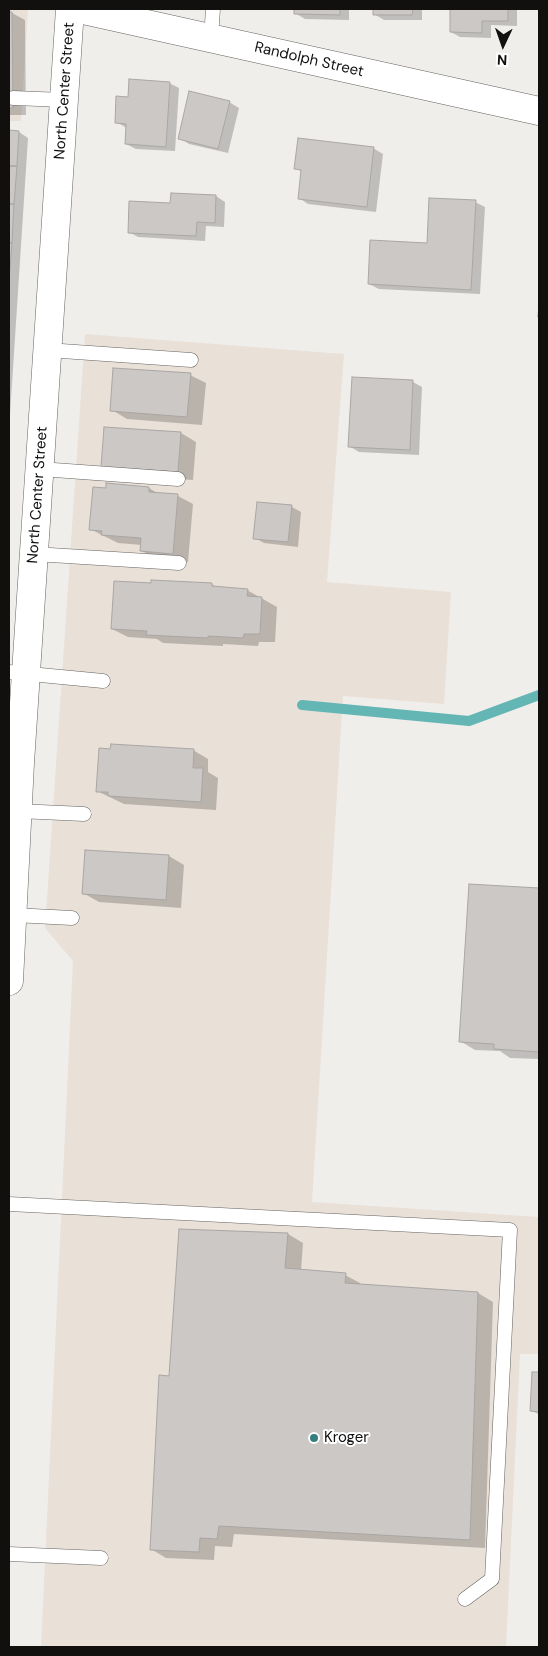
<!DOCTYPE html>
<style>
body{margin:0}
#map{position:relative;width:548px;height:1656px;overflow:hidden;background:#f0eeeb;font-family:"DM Sans",sans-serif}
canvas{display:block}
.frame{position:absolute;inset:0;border:10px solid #11100f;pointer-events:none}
.north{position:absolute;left:478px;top:20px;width:50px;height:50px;-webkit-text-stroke:4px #fff;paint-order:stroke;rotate:183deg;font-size:14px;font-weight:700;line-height:20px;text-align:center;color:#11100f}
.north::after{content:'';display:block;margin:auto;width:18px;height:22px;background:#11100f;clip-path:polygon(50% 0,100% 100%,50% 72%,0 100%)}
</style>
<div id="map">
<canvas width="548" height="1656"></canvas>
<div class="frame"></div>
<div class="north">N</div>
</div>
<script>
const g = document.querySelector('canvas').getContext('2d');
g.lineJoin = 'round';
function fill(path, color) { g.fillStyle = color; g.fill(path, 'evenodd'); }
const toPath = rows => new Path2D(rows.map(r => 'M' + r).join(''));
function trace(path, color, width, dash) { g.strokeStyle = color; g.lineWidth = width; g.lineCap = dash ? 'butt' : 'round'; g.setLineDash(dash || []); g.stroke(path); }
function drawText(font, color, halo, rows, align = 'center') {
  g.font = font + ' "DM Sans",sans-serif'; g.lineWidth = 4; g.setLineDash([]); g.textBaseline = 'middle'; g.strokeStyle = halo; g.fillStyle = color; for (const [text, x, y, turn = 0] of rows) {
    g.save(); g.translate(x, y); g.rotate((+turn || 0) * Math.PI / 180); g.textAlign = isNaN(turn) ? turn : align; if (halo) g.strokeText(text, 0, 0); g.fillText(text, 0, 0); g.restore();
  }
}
fill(toPath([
 [9,9,28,9,21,121,9,121],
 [85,334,344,354,327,582,451,592,444,704,343,696,312,1202,539,1217,539,1354,520,1354,506,1647,41,1647,73,961,45,928]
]), '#e9e0d8');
fill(toPath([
 [295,9,349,9,349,20,305,19,295,13],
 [374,9,422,9,422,20,384,20,374,14],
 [451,9,517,9,517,26,491,25,491,38,460,37,451,32],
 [9,13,12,13,25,20,26,115,9,115],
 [169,83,179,88,175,151,136,149,126,144,127,128,116,122,129,98],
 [229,102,239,108,228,153,189,144,180,138],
 [9,132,19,132,28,138,9,430],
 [373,148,383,154,376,212,308,204,299,198,302,172,296,168],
 [216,196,225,202,224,227,206,226,205,241,138,237,129,232,171,204],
 [475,202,485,207,480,294,379,289,369,284,428,244],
 [539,304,539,318,537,317],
 [190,375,206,383,202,425,127,419,112,410],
 [413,382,422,387,419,455,359,452,349,446],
 [181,433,196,442,193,480,118,475],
 [149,488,159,494,178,496,193,504,188,562,157,559,142,551,142,545,118,543,90,529],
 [258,503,292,507,301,512,298,547,264,543,255,538],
 [152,584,211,584,218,588,247,590,277,607,275,642,259,642,258,646,223,644,223,646,163,643,157,639,128,637,112,629],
 [193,750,208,759,208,772,218,778,216,810,124,804,97,791],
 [169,856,184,865,181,908,99,902,83,893],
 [470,885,539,890,539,1059,510,1058,500,1051,475,1050,460,1041],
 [288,1234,303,1243,301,1271,345,1275,360,1283,360,1285,478,1293,493,1302,485,1548,234,1534,232,1547,215,1546,214,1560,166,1558,151,1549,170,1377],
 [533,1373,539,1373,539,1414,531,1411]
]), '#0003');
trace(toPath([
 [302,705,469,721,539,695]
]), '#64b6b5', 10);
const building = toPath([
 [294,9,340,9,340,15,294,14,294,9],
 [373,9,413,9,412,15,373,15,373,9],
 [450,9,508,9,508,21,482,21,482,33,450,32,450,9],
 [9,12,12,12,13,108,9,108,9,12],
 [129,79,170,82,166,147,125,144,126,124,115,123,116,96,128,97,129,79],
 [189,91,230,101,218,149,178,139,189,91],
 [9,130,19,131,17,166,9,166,9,130],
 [298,138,374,147,367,207,298,199,301,170,294,169,298,138],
 [9,166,17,166,14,204,9,204,9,166],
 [171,193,216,195,215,223,197,222,196,236,128,233,129,201,170,203,171,193],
 [429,198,476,200,471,290,368,284,370,240,427,243,429,198],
 [9,204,14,204,12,243,9,243,9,204],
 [9,243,12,243,9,281,9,243],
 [113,368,191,373,187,417,110,411,113,368],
 [352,377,413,380,410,450,348,447,352,377],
 [104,427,181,432,178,472,101,467,104,427],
 [106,483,149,487,149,492,178,494,173,554,140,551,141,538,101,535,102,531,89,530,93,487,106,488,106,483],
 [257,502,292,505,288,542,253,539,257,502],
 [151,580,212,583,212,586,248,589,247,596,262,597,260,634,244,634,243,638,208,636,208,638,146,635,147,631,111,629,114,581,151,583,151,580],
 [111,744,194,749,193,768,203,768,201,802,108,796,108,792,96,792,99,748,110,749,111,744],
 [85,850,169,855,166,900,82,894,85,850],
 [469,884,539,888,539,1052,494,1049,494,1044,459,1042,469,884],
 [179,1229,288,1233,285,1268,346,1273,345,1283,478,1292,470,1540,219,1526,217,1539,200,1538,199,1552,150,1550,159,1375,169,1376,179,1229],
 [532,1372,539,1372,539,1412,530,1411,532,1372]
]);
fill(building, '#cbc8c6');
trace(building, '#a9a6a4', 1);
const service = toPath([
 [211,38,213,9],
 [13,98,64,100],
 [47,350,191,360],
 [40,469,178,479],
 [34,554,179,563],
 [9,672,103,681],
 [18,811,84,814],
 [13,915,72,918],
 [9,1204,510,1230,492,1579,465,1599],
 [9,1554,101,1558]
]);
const minor = toPath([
 [79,9,539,111]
]);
const secondary = toPath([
 [9,981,20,763,70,9]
]);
trace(service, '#656361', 15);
trace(minor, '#656361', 29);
trace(secondary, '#656361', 29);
trace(service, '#fff', 14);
trace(minor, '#fff', 28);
trace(secondary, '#fff', 28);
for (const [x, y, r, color] of [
 [314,1438,5,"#357e7e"]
]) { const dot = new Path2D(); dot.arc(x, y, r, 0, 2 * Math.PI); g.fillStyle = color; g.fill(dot); trace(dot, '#fff', 2); }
drawText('15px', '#11100f', '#fff', [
 ["Randolph Street",309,60,13],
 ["North Center Street",65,91,-86],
 ["North Center Street",38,495,-86]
]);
drawText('15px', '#11100f', '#fff', [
 ["Kroger",324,1438]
], 'left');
</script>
